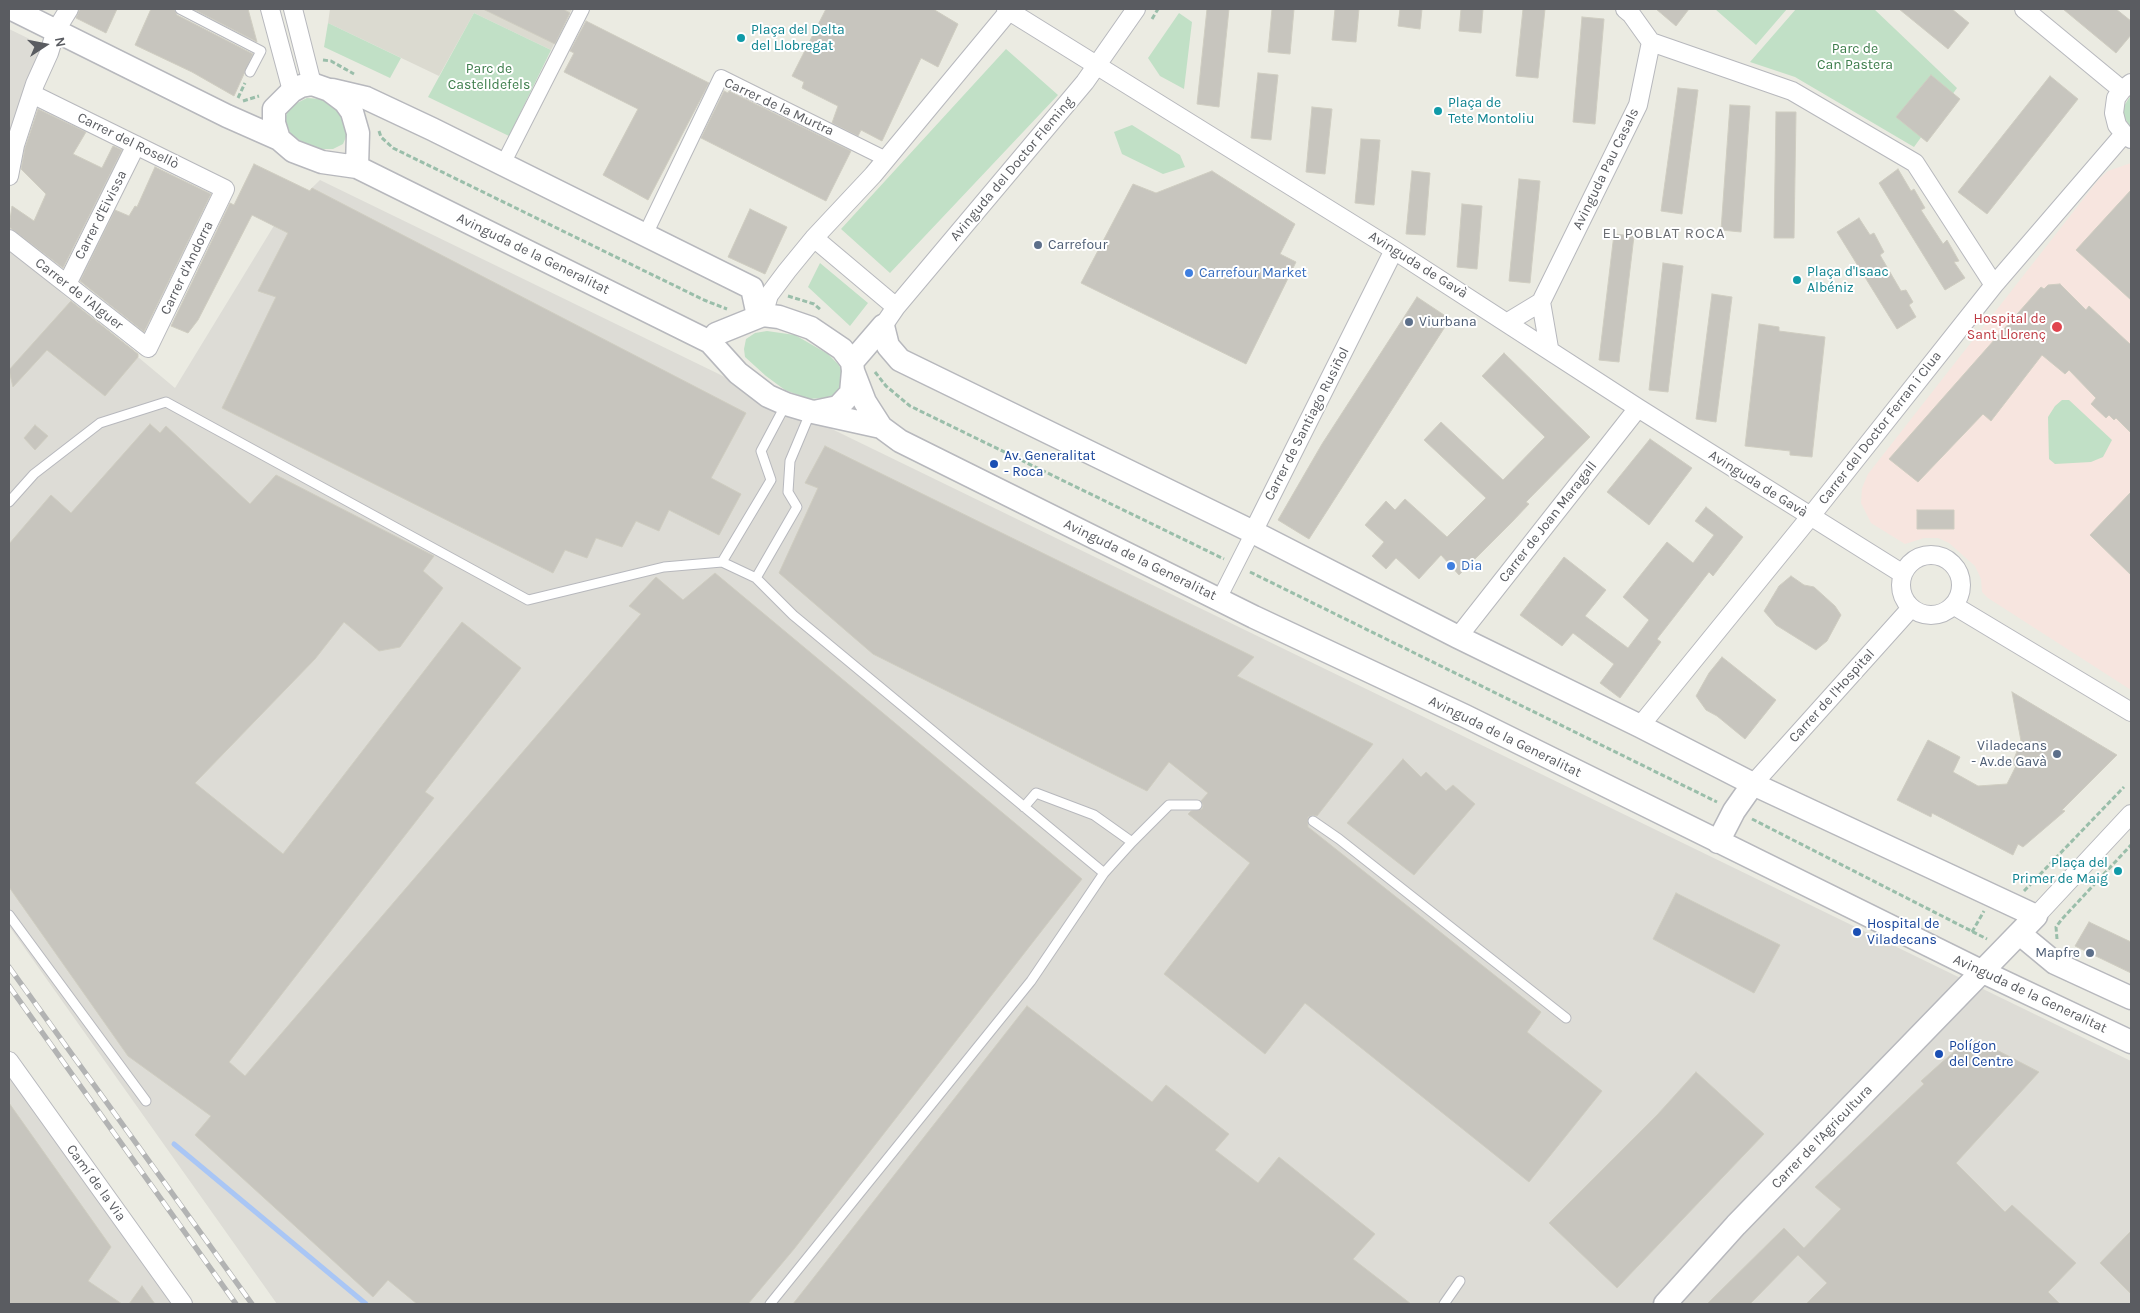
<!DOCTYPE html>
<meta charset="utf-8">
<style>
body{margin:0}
#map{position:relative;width:2140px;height:1313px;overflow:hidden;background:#ebebe2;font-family:Karla,sans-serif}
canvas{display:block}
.frame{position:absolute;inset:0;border:10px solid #5a5c61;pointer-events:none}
.north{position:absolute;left:20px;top:20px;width:50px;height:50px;-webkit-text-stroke:4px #fff;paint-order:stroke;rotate:79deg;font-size:14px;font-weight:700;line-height:20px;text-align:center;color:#5a5c61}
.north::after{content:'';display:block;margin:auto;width:18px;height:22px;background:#5a5c61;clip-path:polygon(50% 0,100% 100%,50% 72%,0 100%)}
</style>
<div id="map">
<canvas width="2140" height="1313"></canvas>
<div class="frame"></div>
<div class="north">N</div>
</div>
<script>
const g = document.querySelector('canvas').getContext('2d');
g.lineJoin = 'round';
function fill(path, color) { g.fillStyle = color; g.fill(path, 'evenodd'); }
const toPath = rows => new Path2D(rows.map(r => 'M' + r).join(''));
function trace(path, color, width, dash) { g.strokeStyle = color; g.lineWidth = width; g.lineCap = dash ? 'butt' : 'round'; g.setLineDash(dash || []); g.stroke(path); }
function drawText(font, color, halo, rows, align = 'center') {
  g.font = font + ' Karla,sans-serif'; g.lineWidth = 4; g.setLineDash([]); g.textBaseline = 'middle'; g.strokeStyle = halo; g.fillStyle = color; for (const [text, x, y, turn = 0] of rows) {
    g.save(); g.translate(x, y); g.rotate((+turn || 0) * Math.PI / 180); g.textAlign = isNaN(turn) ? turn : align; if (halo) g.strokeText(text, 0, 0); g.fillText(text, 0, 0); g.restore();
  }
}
fill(toPath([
 [9,29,44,46,9,156],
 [320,180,2131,1061,2131,1304,277,1304,9,926,9,249,175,388,275,224],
 [9,1054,176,1304,9,1304]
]), '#dddcd6');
fill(toPath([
 [330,9,572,9,551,50,474,13,439,76,328,23]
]), '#dbdad0');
fill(toPath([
 [2131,163,2131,690,1988,598,1982,592,1981,579,1975,566,1949,543,1938,538,1924,538,1905,544,1871,523,1861,503,1862,488,1868,474,2099,179,2108,171]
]), '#f7e5df');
fill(toPath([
 [1715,9,1787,9,1756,45],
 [1796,9,1874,9,1957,88,1914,147,1795,77,1750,62],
 [474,13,551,50,509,136,428,97],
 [1179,13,1192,22,1184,89,1160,76,1148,58],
 [328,23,401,58,390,78,324,47],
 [1006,49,1058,95,890,273,841,229],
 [2131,95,2131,128,2124,117,2124,106],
 [307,98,320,99,332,105,340,113,347,129,346,137,343,144,333,149,319,149,302,142,291,134,285,122,287,112,295,104],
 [1132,125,1180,155,1185,167,1163,174,1122,154,1114,132],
 [820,263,868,303,850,326,808,287],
 [767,331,795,335,828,354,839,365,845,378,843,388,834,397,809,399,785,390,766,376,745,357,744,349,746,339,755,333],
 [2062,400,2069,400,2112,440,2103,457,2091,462,2055,464,2049,459,2048,417,2055,406]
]), '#c1e0c6');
trace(toPath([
 [174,1144,366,1304]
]), '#a9c6f5', 5);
const building = toPath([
 [80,9,117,9,106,33,76,18,80,9],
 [151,9,174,9,177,15,253,54,234,96,192,72,135,45,151,9],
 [193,9,248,9,257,42,193,9],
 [483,9,563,9,570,13,555,44,483,9],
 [826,9,933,9,958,24,938,67,921,58,882,141,861,130,858,136,832,123,838,106,802,88,804,82,792,76,826,9],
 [1207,9,1229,9,1219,107,1197,104,1207,9],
 [1272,9,1294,9,1290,54,1268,52,1272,9],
 [1335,9,1359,9,1356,42,1332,40,1335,9],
 [1400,9,1422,9,1420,29,1398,26,1400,9],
 [1461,9,1483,9,1481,33,1459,31,1461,9],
 [1523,9,1545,9,1538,78,1516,76,1523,9],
 [1656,9,1689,9,1676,26,1656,9],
 [1899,9,1952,9,1969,23,1948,49,1899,9],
 [2063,9,2116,9,2131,21,2131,35,2116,53,2063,9],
 [1582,17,1604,19,1595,124,1573,122,1582,17],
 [586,21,709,83,648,200,603,175,638,109,564,72,574,53,570,51,586,21],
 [1258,73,1278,75,1271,140,1251,138,1258,73],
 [1931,75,1960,99,1927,142,1896,117,1931,75],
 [2050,76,2078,99,1987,214,1958,192,2050,76],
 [1678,88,1698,90,1682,214,1661,211,1678,88],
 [724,91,728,93,729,91,851,151,826,201,701,138,724,91],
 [1730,105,1750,106,1741,232,1721,230,1730,105],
 [1312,107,1332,109,1325,174,1306,172,1312,107],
 [38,109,86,132,73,154,102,168,113,146,122,150,63,268,9,227,12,206,34,221,46,194,21,169,25,148,38,109],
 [1776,112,1796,112,1794,238,1774,238,1776,112],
 [1361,139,1380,140,1374,205,1355,203,1361,139],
 [254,164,310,191,312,188,746,413,711,478,741,494,719,535,669,510,659,531,636,521,622,547,596,538,587,558,565,550,553,573,222,408,276,297,258,291,288,233,252,215,198,320,188,333,171,326,230,203,234,205,254,164],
 [155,167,211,194,144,332,80,281,115,210,129,216,135,206,137,207,155,167],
 [1898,169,1911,191,1914,189,1925,208,1921,210,1943,244,1947,240,1959,261,1954,262,1965,278,1945,290,1879,183,1898,169],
 [1212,171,1295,224,1280,254,1296,262,1246,364,1081,283,1133,184,1156,193,1212,171],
 [1412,171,1430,173,1425,235,1406,234,1412,171],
 [1519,179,1540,181,1530,283,1509,281,1519,179],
 [2131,190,2131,300,2076,250,2131,190],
 [1462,204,1482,206,1477,269,1457,267,1462,204],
 [750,209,787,227,765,274,728,257,750,209],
 [1859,218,1870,235,1874,233,1884,252,1880,255,1901,291,1906,290,1913,302,1909,305,1916,317,1897,329,1837,232,1859,218],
 [1614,234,1634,236,1619,362,1599,360,1614,234],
 [1663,263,1683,266,1668,392,1649,390,1663,263],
 [2060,284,2086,310,2089,306,2131,345,2131,433,2116,418,2114,420,2109,415,2106,418,2091,404,2096,398,2069,370,2065,374,2042,355,1991,421,1983,414,1918,482,1889,459,2041,287,2044,289,2048,285,2060,284],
 [1712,294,1732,297,1716,422,1696,419,1712,294],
 [1417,297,1450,319,1309,539,1278,520,1322,444,1417,297],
 [71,301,138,354,138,357,105,396,47,350,13,387,9,370,71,301],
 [1759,324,1779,327,1779,331,1825,337,1812,457,1790,455,1790,451,1745,446,1759,324],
 [1504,353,1590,437,1526,502,1529,504,1512,522,1459,575,1441,555,1419,579,1396,558,1386,569,1372,556,1384,542,1365,525,1386,501,1395,510,1405,499,1447,537,1486,498,1424,440,1441,422,1503,480,1545,437,1482,376,1504,353],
 [150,424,160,433,166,426,250,504,276,475,434,556,423,571,443,588,400,647,379,651,344,622,315,659,195,783,283,854,462,622,521,668,425,792,434,798,229,1062,245,1076,641,614,629,606,656,577,683,600,715,573,1082,879,794,1249,748,1304,417,1304,388,1280,373,1297,195,1135,211,1116,128,1056,9,887,9,544,51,495,71,513,150,424],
 [35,425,48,436,35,450,24,438,35,425],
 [1650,439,1692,468,1649,525,1607,492,1650,439],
 [825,446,1254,657,1237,676,1373,744,1317,816,1313,815,1308,817,1308,827,1541,1012,1527,1032,1602,1091,1529,1182,1305,1003,1265,1054,1164,974,1250,863,1188,814,1191,811,1202,809,1203,805,1201,801,1208,793,1169,762,1147,791,873,654,779,573,818,488,805,483,825,446],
 [2131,492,2131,575,2090,535,2131,492],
 [1706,507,1743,537,1713,576,1709,572,1657,639,1661,642,1620,698,1600,683,1614,664,1573,633,1562,646,1520,615,1564,557,1606,590,1585,616,1628,648,1649,620,1623,597,1667,542,1693,563,1714,535,1695,521,1706,507],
 [1917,510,1954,510,1954,529,1917,529,1917,510],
 [1791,576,1804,585,1814,587,1835,606,1841,615,1827,641,1816,650,1776,625,1764,611,1779,586,1791,576],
 [1722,657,1776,700,1745,739,1717,716,1706,710,1696,696,1709,673,1722,657],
 [2012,692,2117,755,2062,810,2065,811,2023,847,2018,844,2013,855,1932,813,1931,817,1897,800,1928,740,1960,757,1953,772,1978,786,2007,784,2016,766,2012,764,2021,741,2012,692],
 [1403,759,1421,777,1426,772,1446,791,1453,785,1475,804,1414,875,1347,823,1403,759],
 [1676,893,1780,945,1754,993,1653,939,1676,893],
 [2089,922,2131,942,2131,973,2075,946,2089,922],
 [1027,1006,1152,1102,1166,1085,1229,1134,1215,1150,1258,1183,1279,1157,1375,1234,1353,1259,1411,1304,793,1304,1027,1006],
 [1968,1040,1978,1041,1989,1046,2039,1072,1956,1163,2005,1212,2012,1205,2076,1263,2048,1292,2060,1304,1806,1304,1827,1283,1798,1255,1750,1304,1707,1304,1784,1228,1804,1248,1841,1209,1815,1187,1924,1084,1921,1081,1941,1063,1968,1040],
 [1696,1072,1764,1134,1617,1288,1549,1223,1658,1114,1696,1072],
 [9,1103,111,1247,88,1281,122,1304,9,1304,9,1103],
 [2131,1231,2131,1294,2100,1263,2131,1231],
 [142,1286,155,1304,129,1304,142,1286]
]);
fill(building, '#c7c5be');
trace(building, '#cfcdc1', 1);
const service = toPath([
 [180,9,261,51,250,72],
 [9,502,34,474,100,423,166,402,528,600,664,567,722,562,756,578,793,615,1104,873],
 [722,562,771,480,761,451,786,404],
 [756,578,797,507,788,492,790,461,811,411],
 [1024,807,1036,793,1094,815,1132,842],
 [1313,821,1339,839,1566,1018],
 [9,915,146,1101],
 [770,1304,1031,981,1104,873,1132,842,1169,805,1197,805],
 [1444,1304,1460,1281]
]);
const pedestrian = toPath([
 [503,164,582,9],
 [645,235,721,77,886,159],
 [1219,599,1253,532]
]);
const minor = toPath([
 [270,9,292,91],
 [293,9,312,84],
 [1006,9,1394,250,1638,408,1903,574],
 [2024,9,2122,90],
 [1651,42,1792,91,1915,163,1994,285],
 [2131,83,2122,90,2116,98,2114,113,2117,125,2124,134,2131,139],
 [9,176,15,145,35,84,49,53,56,30,69,9],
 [814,238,896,307],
 [9,239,148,348,225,189,32,94],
 [67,284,136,145],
 [1541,302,1549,348],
 [763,315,769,295,787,271,814,238,873,175,1009,11],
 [1508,322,1541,302,1638,105,1651,42,1631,14,1625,9],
 [883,326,896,307,1085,82,1136,9],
 [1253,532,1394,250],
 '1901 585a30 30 0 1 1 60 0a30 30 0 1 1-60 0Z',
 [1953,605,2131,712],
 [1458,637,1638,408],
 [1640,726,1810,517,1994,285,2124,134],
 [1753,784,1911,608],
 [2036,916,2131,814],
 [9,1061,183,1304]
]);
const tertiary = toPath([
 [12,9,227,116,279,139],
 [332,90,366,98,432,129,752,288,758,316],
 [357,167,358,133,352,112,345,102,329,90,312,84,301,86,292,91,274,109,274,123,279,139,293,151,322,162,357,167,710,342,738,373,768,396,786,404,813,412,881,427],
 [883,326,888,346,900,360,1253,532,1458,637,1640,726,1753,784,2036,916,1736,1225,1665,1304],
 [710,342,716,334,763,315,779,317,811,328,842,349,852,362,853,371,851,393,838,407,814,412],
 [852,362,883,326],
 [853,371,865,402,881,427,900,441,1254,617,1465,716,1981,971,2131,1042],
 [1718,842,1734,811,1753,784],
 [2020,934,2055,963,2131,998]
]);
trace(service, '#b7b8bd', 11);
trace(pedestrian, '#b7b8bd', 16);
trace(minor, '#b7b8bd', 20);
trace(tertiary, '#b7b8bd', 25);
trace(toPath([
 [1152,19,1158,9],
 [323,60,331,61,354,74],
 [238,98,245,83],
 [243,101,259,96],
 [379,131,381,137,393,148,704,300,727,309],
 [788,296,814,304,821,310],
 [875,372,886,386,910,406,1224,559],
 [1250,572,1717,802],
 [1752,819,1987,939],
 [2024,891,2124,787],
 [1972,932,1984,911],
 [2057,939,2056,927,2062,919,2131,845]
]), '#9abeaa', 3, [5, 2.5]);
trace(service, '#fff', 9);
trace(pedestrian, '#fff', 14);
trace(minor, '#fff', 18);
trace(tertiary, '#fff', 22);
const rail = toPath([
 [9,967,252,1304],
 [9,986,236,1304]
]);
trace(rail, '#b2b3b3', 5.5);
trace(rail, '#fff', 4, [11]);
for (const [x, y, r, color] of [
 [741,38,5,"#0f9aa8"],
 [1438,111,5,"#0f9aa8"],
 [1038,245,5,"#5c6f8a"],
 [1189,273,5,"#3f7fe0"],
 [1797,280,5,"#0f9aa8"],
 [1409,322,5,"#5c6f8a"],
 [2057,327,6,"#e0444e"],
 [994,464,5,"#1a4fb4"],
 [1451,566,5,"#3f7fe0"],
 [2057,754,5,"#5c6f8a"],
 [2118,871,5,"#0f9aa8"],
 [1857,932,5,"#1a4fb4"],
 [2090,953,5,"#5c6f8a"],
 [1939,1054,5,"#1a4fb4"]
]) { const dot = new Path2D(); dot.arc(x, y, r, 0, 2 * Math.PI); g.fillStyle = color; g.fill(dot); trace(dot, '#fff', 2); }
drawText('14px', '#0d838f', '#fff', [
 ["Plaça del Delta",751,30],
 ["del Llobregat",751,46],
 ["Plaça de",1448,103],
 ["Tete Montoliu",1448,119],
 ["Plaça d'Isaac",1807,272],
 ["Albéniz",1807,288],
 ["Plaça del",2108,863,"right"],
 ["Primer de Maig",2108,879,"right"]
], 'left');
drawText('14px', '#3d7d4b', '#fff', [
 ["Parc de",1855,49],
 ["Can Pastera",1855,65],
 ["Parc de",489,69],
 ["Castelldefels",489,85]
]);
drawText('14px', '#5a5c61', '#fff', [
 ["Carrer de la Murtra",779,107,25],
 ["Carrer del Rosellò",128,141,26],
 ["Avinguda del Doctor Fleming",1012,169,-50],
 ["Avinguda Pau Casals",1606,169,-64],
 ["Carrer d'Eivissa",101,215,-63],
 ["Avinguda de la Generalitat",533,254,26],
 ["Avinguda de Gavà",1418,265,32],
 ["Carrer d'Andorra",187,268,-64],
 ["Carrer de l'Alguer",79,294,38],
 ["Carrer de Santiago Rusiñol",1307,424,-63],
 ["Carrer del Doctor Ferran i Clua",1880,428,-52],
 ["Avinguda de Gavà",1758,484,32],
 ["Carrer de Joan Maragall",1548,522,-52],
 ["Avinguda de la Generalitat",1140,560,26],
 ["Carrer de l'Hospital",1832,696,-48],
 ["Avinguda de la Generalitat",1505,737,26],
 ["Avinguda de la Generalitat",2030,994,25],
 ["Carrer de l'Agricultura",1822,1137,-46],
 ["Camí de la Via",96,1183,54]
]);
drawText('14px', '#4e5e75', '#fff', [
 ["Carrefour",1048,245],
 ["Viurbana",1419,322],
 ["Viladecans",2047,746,"right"],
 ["- Av.de Gavà",2047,762,"right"],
 ["Mapfre",2080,953,"right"]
], 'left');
drawText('14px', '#366cbe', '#fff', [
 ["Carrefour Market",1199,273],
 ["Dia",1461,566]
], 'left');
drawText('14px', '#be3a42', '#fff', [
 ["Hospital de",2046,319],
 ["Sant Llorenç",2046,335]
], 'right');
drawText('14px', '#164399', '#fff', [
 ["Av. Generalitat",1004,456],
 ["- Roca",1004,472],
 ["Hospital de",1867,924],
 ["Viladecans",1867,940],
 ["Polígon",1949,1046],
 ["del Centre",1949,1062]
], 'left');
g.letterSpacing = '1px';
drawText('15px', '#6b6e73', '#fff', [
 ["EL POBLAT ROCA",1664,234]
]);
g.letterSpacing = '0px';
</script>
